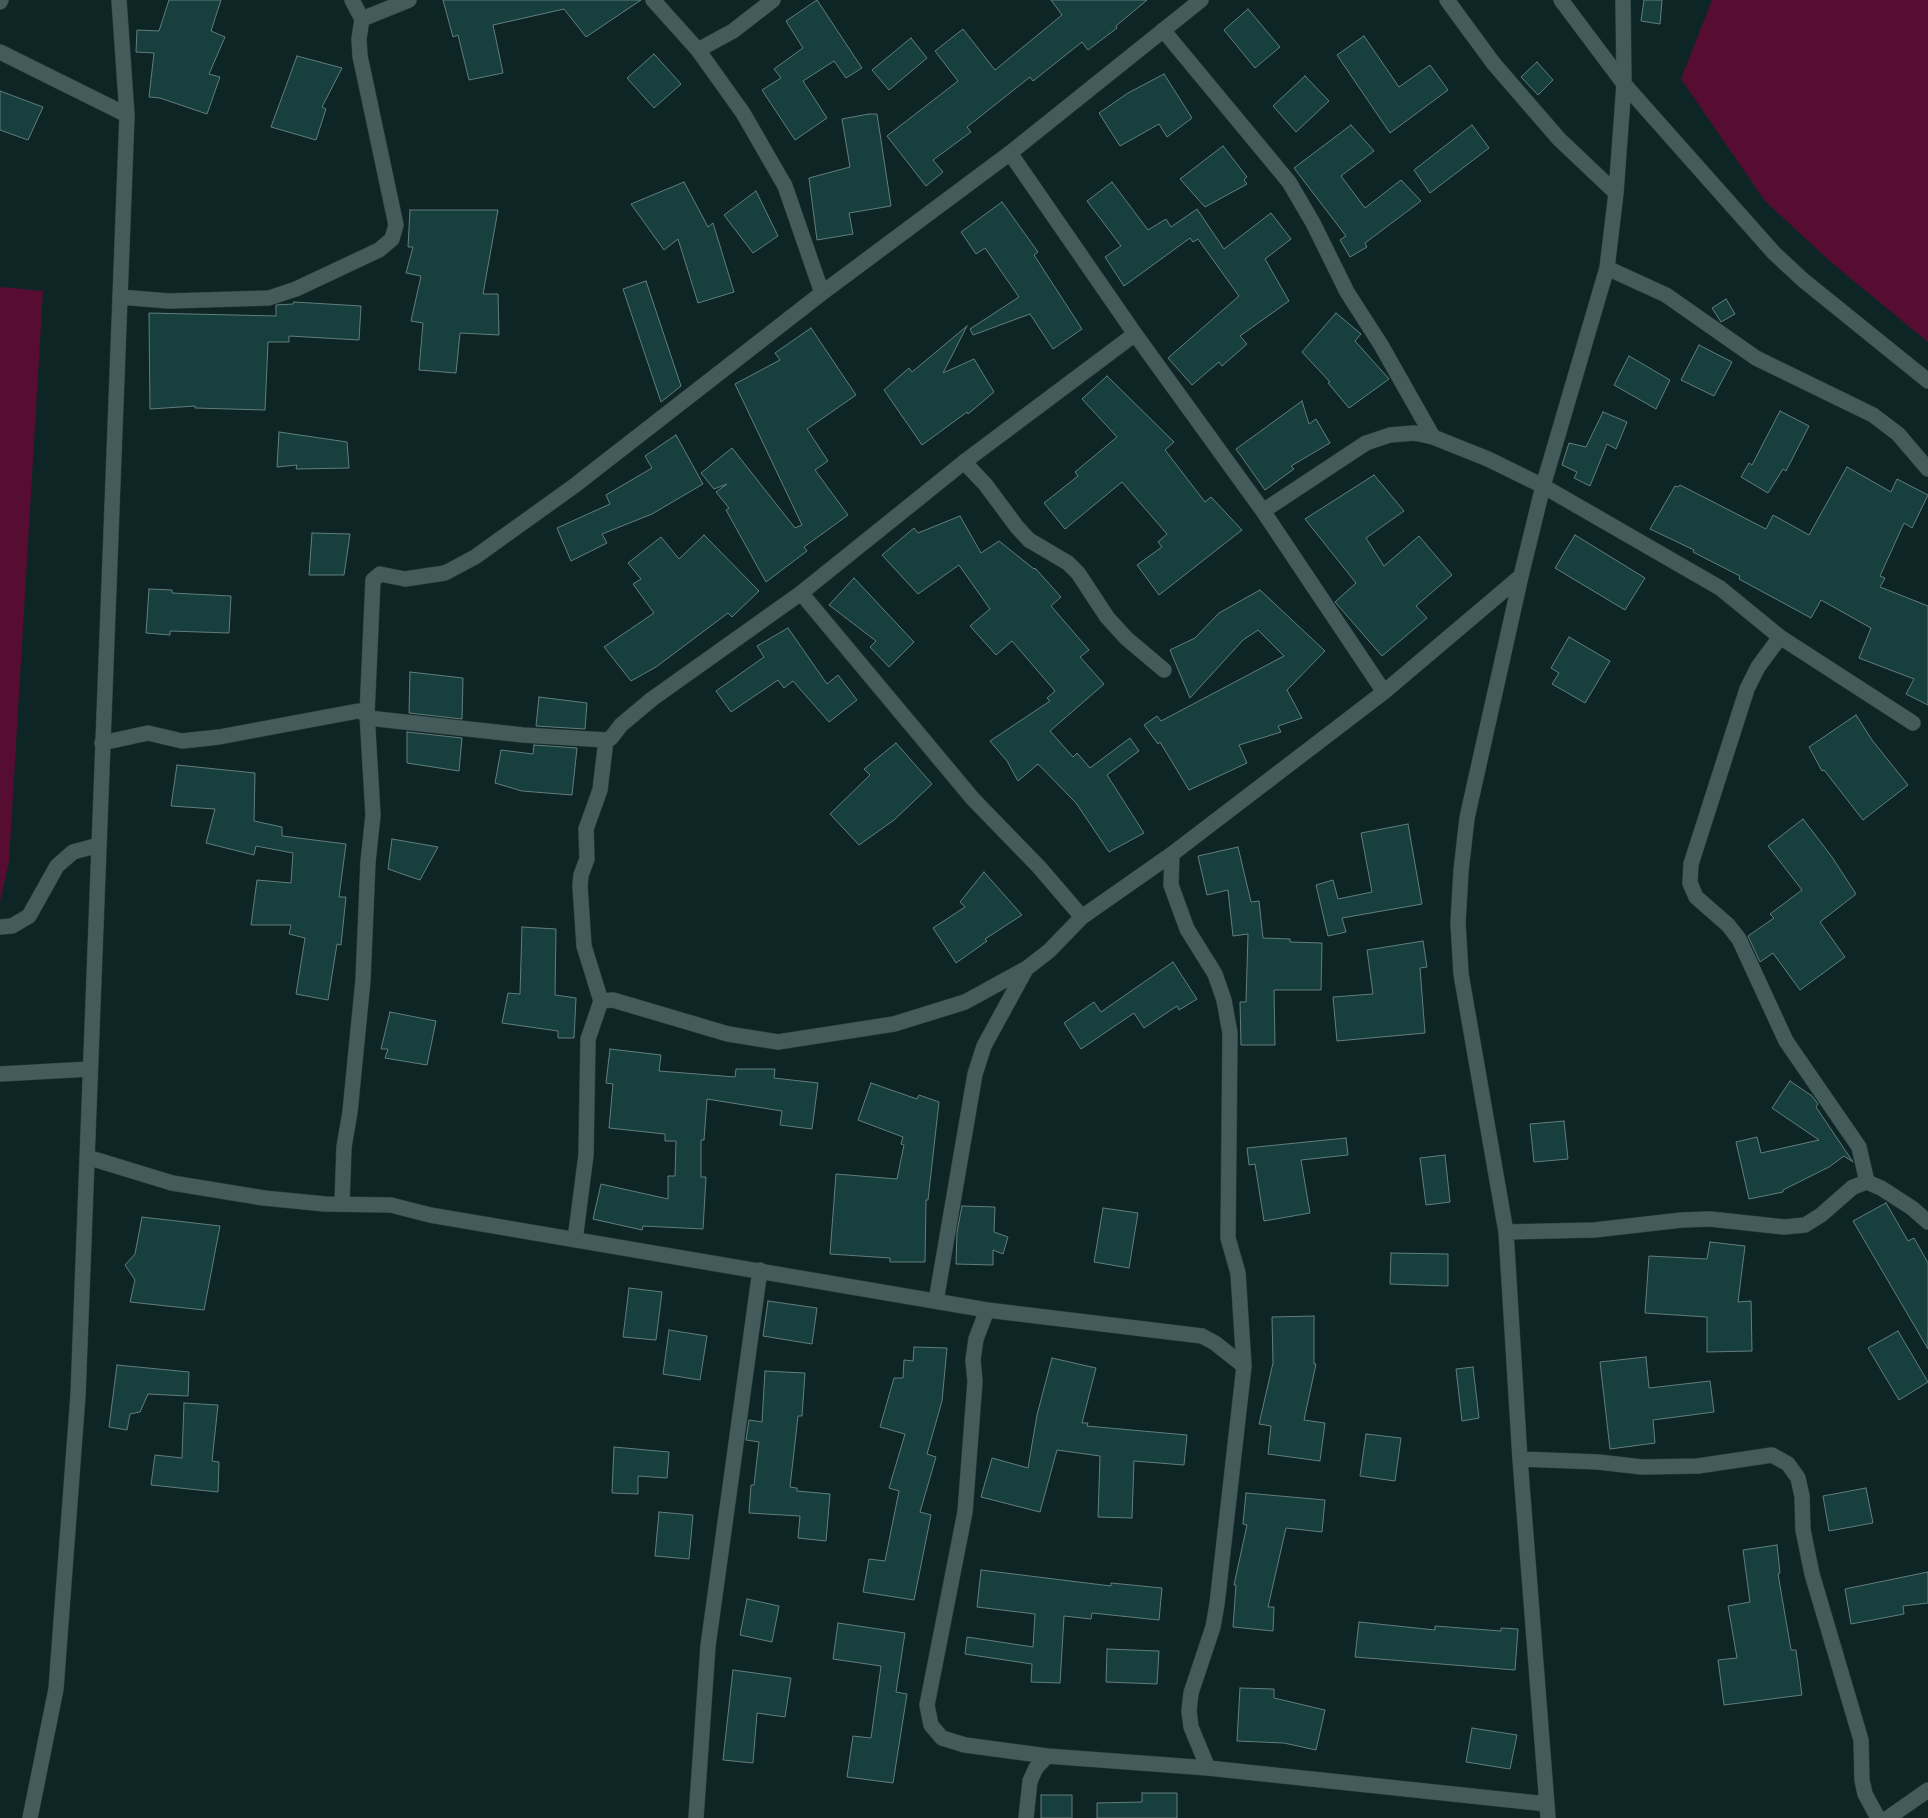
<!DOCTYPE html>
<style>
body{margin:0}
canvas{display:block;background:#0d2625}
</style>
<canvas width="1928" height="1818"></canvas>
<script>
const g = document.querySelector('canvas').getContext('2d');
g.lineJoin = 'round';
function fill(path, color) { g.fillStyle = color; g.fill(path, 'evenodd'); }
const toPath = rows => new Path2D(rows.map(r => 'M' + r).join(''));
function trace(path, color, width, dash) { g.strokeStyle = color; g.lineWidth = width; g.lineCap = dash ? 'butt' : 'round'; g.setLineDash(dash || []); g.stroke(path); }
fill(toPath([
 [1712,0,1928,0,1928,342,1832,263,1765,201,1681,79],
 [0,287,43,291,9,861,0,901]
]), '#570d32');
const building = toPath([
 [169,0,221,0,211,31,225,37,209,74,220,77,207,114,160,98,149,97,154,53,136,52,137,30,159,31,169,0],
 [443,0,641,0,586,37,564,9,493,25,503,73,469,80,458,35,453,37,443,0],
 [817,0,862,68,846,78,834,61,803,81,827,118,795,140,762,90,781,78,774,69,803,48,786,21,817,0],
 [1051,0,1147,0,1116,26,1117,28,1088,50,1082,42,1033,81,1030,77,967,127,971,132,933,160,943,172,926,186,887,136,958,81,935,51,963,29,995,70,1062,15,1051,0],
 [1644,0,1662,0,1660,24,1641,21,1644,0],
 [1248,9,1280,47,1255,68,1224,30,1248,9],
 [1364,36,1399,87,1430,65,1448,90,1390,133,1337,55,1364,36],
 [911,38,927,58,889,90,872,70,911,38],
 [654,54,681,84,654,108,627,78,654,54],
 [297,56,342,68,322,107,326,109,316,140,271,127,297,56],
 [1537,62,1553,80,1538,95,1521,77,1537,62],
 [1164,74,1192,118,1167,137,1159,124,1120,146,1099,113,1128,93,1164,74],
 [1305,76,1329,101,1296,132,1273,106,1305,76],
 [0,91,43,107,28,140,0,130,0,91],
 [869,114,877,114,891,206,849,213,853,234,817,240,809,178,850,167,842,119,869,114],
 [1351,125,1374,151,1341,176,1365,208,1401,180,1421,201,1365,243,1367,247,1350,257,1340,240,1346,236,1294,168,1351,125],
 [1472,125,1489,148,1430,193,1414,170,1472,125],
 [1223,146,1247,177,1244,180,1247,184,1205,207,1180,179,1223,146],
 [684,182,708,227,713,223,734,292,698,303,678,239,664,250,631,204,684,182],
 [1112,182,1148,230,1166,219,1171,227,1197,209,1224,249,1271,213,1291,239,1265,259,1289,301,1240,336,1247,344,1222,366,1219,362,1192,385,1168,358,1239,296,1198,239,1193,242,1190,238,1124,286,1105,257,1121,246,1087,201,1112,182],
 [756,191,778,236,753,253,724,215,756,191],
 [1002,202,1038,252,1034,255,1082,329,1053,349,1030,314,973,335,970,329,1019,297,985,248,976,254,961,232,1002,202],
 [410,210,498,210,483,294,498,294,499,335,460,333,456,373,419,370,423,323,411,321,421,276,406,273,413,247,408,247,410,210],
 [646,281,681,386,661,402,623,289,646,281],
 [1726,299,1735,314,1721,322,1712,308,1726,299],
 [294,302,361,306,359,340,289,336,289,342,268,342,265,410,195,408,195,406,150,409,149,313,276,316,276,305,293,304,294,302],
 [1336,313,1361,334,1355,341,1389,379,1349,408,1328,383,1330,382,1302,352,1336,313],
 [967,326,943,373,974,359,994,392,968,414,967,412,922,445,884,390,909,368,912,372,967,326],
 [811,328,856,395,807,429,828,461,815,470,848,515,804,547,807,551,766,582,726,510,729,508,716,492,727,484,714,489,701,473,732,448,795,528,802,525,735,384,780,360,775,353,811,328],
 [1699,345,1732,362,1714,396,1681,380,1699,345],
 [1629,356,1670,380,1656,409,1614,385,1629,356],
 [1107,376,1174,442,1165,450,1205,502,1211,497,1242,530,1159,595,1137,565,1162,547,1158,542,1167,534,1122,482,1065,529,1044,503,1078,476,1075,472,1117,437,1082,399,1107,376],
 [1302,401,1309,424,1316,419,1330,443,1291,466,1294,469,1265,490,1236,449,1302,401],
 [1780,411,1809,426,1786,471,1783,469,1768,493,1741,477,1749,463,1752,465,1780,411],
 [1603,412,1627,422,1616,449,1607,444,1590,486,1574,478,1577,472,1562,465,1569,443,1586,447,1603,412],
 [279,432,347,442,349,468,296,469,297,465,277,467,279,432],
 [676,435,703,484,652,514,602,534,607,543,571,561,557,528,610,504,606,495,652,468,645,456,676,435],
 [1847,467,1891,492,1897,479,1928,495,1912,528,1904,523,1880,576,1885,578,1880,587,1928,606,1928,705,1906,694,1914,679,1859,658,1871,628,1821,600,1811,618,1739,579,1740,576,1693,552,1694,550,1650,529,1675,486,1678,487,1680,485,1766,529,1773,515,1809,535,1847,467],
 [1374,475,1404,511,1366,538,1384,566,1419,536,1452,575,1416,606,1427,618,1382,656,1335,602,1356,583,1305,519,1374,475],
 [960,516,981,553,999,541,1034,569,1035,568,1061,597,1051,606,1089,650,1080,657,1104,684,1050,731,1073,757,1077,753,1090,768,1130,738,1139,751,1107,775,1144,833,1109,852,1076,803,1038,764,1018,781,1007,761,990,741,1050,701,1047,698,1055,691,1012,641,996,655,970,626,990,609,959,565,918,594,882,555,914,528,918,533,960,516],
 [312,533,350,534,344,575,309,575,312,533],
 [704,535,759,591,732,617,728,613,656,667,631,681,604,647,654,613,633,584,641,579,628,563,661,537,679,559,704,535],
 [1575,535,1645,578,1625,610,1555,568,1575,535],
 [854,578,914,642,889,667,870,647,876,641,829,605,854,578],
 [149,589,172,590,172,593,231,596,229,633,170,631,170,635,146,633,149,589],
 [1260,590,1325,651,1287,690,1302,718,1278,726,1281,732,1239,745,1247,763,1189,790,1160,742,1158,744,1144,725,1157,716,1161,721,1284,656,1258,630,1243,640,1190,698,1170,650,1195,638,1219,613,1260,590],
 [788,628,827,684,838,675,857,700,829,722,793,681,784,688,778,680,731,712,716,691,764,657,757,646,788,628],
 [1569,637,1610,661,1585,703,1552,684,1559,673,1551,668,1569,637],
 [410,672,463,678,462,719,409,713,410,672],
 [539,697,587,703,585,729,536,726,539,697],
 [1856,715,1872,740,1908,785,1863,820,1824,770,1822,771,1809,747,1856,715],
 [407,732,462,738,459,771,407,763,407,732],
 [896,743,932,784,894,820,859,845,830,814,870,775,864,769,896,743],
 [534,745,577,748,572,795,522,791,495,783,501,750,533,754,534,745],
 [177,765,255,773,254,821,282,827,282,836,346,844,339,897,346,897,341,945,337,944,328,1000,296,994,305,938,289,934,291,925,251,925,257,880,291,883,293,853,256,846,254,855,206,843,215,809,171,806,177,765],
 [1803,819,1832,857,1856,894,1820,922,1845,957,1800,990,1773,953,1760,962,1748,936,1774,918,1770,914,1802,890,1768,846,1803,819],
 [1408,824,1422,904,1342,918,1346,932,1328,936,1316,885,1333,880,1338,899,1372,892,1361,833,1408,824],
 [392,839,438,847,420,880,388,869,392,839],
 [1238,847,1251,902,1259,901,1263,938,1290,939,1290,942,1322,943,1321,990,1274,990,1275,1045,1241,1045,1240,1002,1246,1002,1248,934,1233,936,1228,890,1207,895,1198,856,1238,847],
 [984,872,1022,915,985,939,987,941,956,963,933,928,965,907,960,902,984,872],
 [522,927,556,929,555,995,576,998,574,1038,558,1038,558,1031,502,1023,508,993,520,994,522,927],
 [1423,941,1427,967,1420,968,1425,1033,1337,1041,1333,997,1373,994,1367,950,1423,941],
 [1173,962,1197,999,1179,1010,1177,1006,1144,1028,1134,1013,1081,1049,1064,1023,1094,1002,1101,1012,1173,962],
 [390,1012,436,1021,427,1065,385,1058,388,1049,381,1049,390,1012],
 [610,1049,661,1055,659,1071,735,1077,736,1069,775,1069,774,1078,818,1083,812,1129,780,1125,782,1111,707,1099,704,1140,701,1140,701,1177,706,1177,703,1229,643,1226,642,1230,593,1219,601,1184,668,1199,668,1176,675,1176,676,1141,665,1141,665,1134,609,1128,613,1084,606,1083,610,1049],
 [1790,1081,1812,1096,1818,1104,1816,1107,1853,1162,1844,1156,1829,1167,1783,1190,1783,1192,1749,1199,1736,1142,1757,1137,1761,1153,1819,1140,1772,1108,1790,1081],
 [871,1083,917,1099,919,1095,939,1102,928,1200,926,1200,925,1262,890,1262,890,1258,830,1254,836,1174,897,1179,904,1145,901,1144,903,1137,858,1120,871,1083],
 [1564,1121,1568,1159,1534,1162,1530,1124,1564,1121],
 [1346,1138,1348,1155,1301,1160,1310,1213,1264,1221,1255,1164,1249,1165,1247,1148,1346,1138],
 [1445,1155,1450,1202,1426,1205,1420,1158,1445,1155],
 [1886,1203,1908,1241,1914,1238,1928,1263,1928,1349,1853,1221,1886,1203],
 [962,1206,995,1207,994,1232,1008,1237,1003,1254,993,1250,993,1265,956,1264,957,1232,962,1206],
 [1103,1208,1138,1213,1129,1268,1094,1262,1103,1208],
 [142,1217,220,1226,204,1310,130,1302,135,1280,125,1265,135,1254,142,1217],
 [1710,1242,1745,1246,1738,1302,1751,1301,1752,1351,1707,1352,1707,1317,1645,1313,1649,1256,1707,1259,1710,1242],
 [1391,1253,1448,1254,1448,1286,1390,1284,1391,1253],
 [629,1288,662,1292,656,1340,623,1337,629,1288],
 [768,1301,817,1308,812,1344,763,1336,768,1301],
 [1314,1316,1314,1364,1316,1364,1304,1420,1325,1423,1320,1461,1268,1454,1271,1426,1259,1424,1273,1363,1272,1317,1314,1316],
 [669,1330,707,1336,700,1380,663,1374,669,1330],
 [1898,1331,1928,1382,1899,1400,1868,1348,1898,1331],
 [914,1347,947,1348,942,1401,927,1454,936,1457,920,1512,931,1515,914,1600,863,1592,869,1559,885,1561,899,1491,889,1488,905,1434,880,1427,894,1378,903,1378,904,1360,913,1361,914,1347],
 [1646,1357,1649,1388,1710,1381,1714,1412,1653,1420,1655,1443,1610,1449,1600,1362,1646,1357],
 [1052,1358,1096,1368,1082,1423,1088,1423,1087,1426,1187,1435,1184,1465,1134,1461,1132,1518,1098,1517,1100,1456,1057,1450,1040,1512,981,1497,992,1458,1028,1468,1037,1415,1052,1358],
 [117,1365,189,1372,188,1396,148,1394,140,1412,130,1414,127,1430,109,1427,117,1365],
 [1473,1367,1479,1418,1462,1421,1456,1369,1473,1367],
 [765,1371,805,1373,802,1416,798,1416,790,1487,797,1488,797,1491,830,1494,826,1541,798,1538,800,1516,749,1513,751,1485,754,1485,759,1442,746,1440,749,1420,762,1422,765,1371],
 [184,1403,218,1405,212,1461,219,1462,218,1492,151,1485,155,1455,182,1458,184,1403],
 [1366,1434,1401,1438,1395,1481,1360,1476,1366,1434],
 [614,1447,669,1452,667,1478,638,1476,638,1494,612,1493,614,1447],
 [1866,1488,1873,1523,1829,1531,1823,1496,1866,1488],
 [1246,1493,1325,1500,1322,1532,1286,1528,1268,1607,1274,1607,1273,1631,1233,1627,1236,1585,1234,1585,1247,1525,1243,1524,1246,1493],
 [659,1512,693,1515,689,1559,655,1556,659,1512],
 [1777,1545,1780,1573,1778,1574,1791,1650,1796,1650,1802,1695,1724,1705,1718,1660,1737,1658,1728,1606,1750,1602,1743,1550,1777,1545],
 [981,1570,1111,1586,1111,1583,1162,1588,1159,1620,1092,1613,1091,1619,1064,1616,1060,1683,1031,1682,1032,1664,965,1654,967,1637,1033,1647,1035,1614,977,1607,981,1570],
 [1928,1572,1928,1603,1903,1606,1904,1614,1851,1624,1845,1589,1928,1572],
 [747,1599,779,1606,772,1642,740,1635,747,1599],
 [1359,1622,1435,1630,1435,1626,1501,1631,1501,1628,1518,1629,1515,1670,1355,1657,1359,1622],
 [838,1623,905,1633,896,1692,907,1694,893,1783,847,1777,853,1736,871,1738,881,1666,833,1659,838,1623],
 [1107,1649,1159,1651,1157,1684,1106,1682,1107,1649],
 [733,1670,791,1678,785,1717,757,1713,753,1763,723,1760,733,1670],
 [1240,1688,1274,1689,1274,1698,1325,1710,1316,1750,1284,1743,1237,1741,1240,1688],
 [1472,1728,1517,1735,1510,1769,1466,1762,1472,1728],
 [1142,1793,1177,1793,1177,1818,1097,1818,1097,1803,1142,1802,1142,1793],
 [1041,1795,1072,1795,1072,1818,1041,1818,1041,1795]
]);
fill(building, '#173f3e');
trace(building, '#627d7b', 1);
const minor = toPath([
 [653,0,698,50,743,113,785,186,822,293],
 [1447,0,1494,64,1559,139,1616,193],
 [1561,0,1624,84,1774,253,1803,280,1928,381],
 [0,2,1,0],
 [362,19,409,0],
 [1163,30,1289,182,1313,223,1347,292,1381,345,1433,437],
 [698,50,733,31,773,0],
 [0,52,127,115],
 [1010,153,1135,334,1263,511,1384,692],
 [1607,268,1666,295,1756,358,1873,415,1898,434,1928,469],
 [120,297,169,301,269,298,296,289,379,250,392,239,396,225,360,56,359,39,362,19,352,0],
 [964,462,985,484,1017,527,1029,540,1068,563,1078,573,1107,617,1126,638,1164,670],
 [1263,511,1366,443,1390,435,1414,433,1433,437,1488,459,1543,486,1720,588,1780,637,1913,723],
 [801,593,973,799,1039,867,1082,917],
 [1780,637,1758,667,1747,689,1691,864,1690,883,1696,897,1728,925,1739,939,1786,1041,1859,1147,1867,1182],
 [368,718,523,735,606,740],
 [102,743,148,733,182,741,219,737,358,711,367,714],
 [1172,854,1171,885,1187,929,1215,974,1224,1000,1230,1033,1228,1238,1238,1273,1244,1366,1217,1604,1213,1627,1191,1693,1189,1711,1191,1727,1208,1768],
 [0,927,12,926,29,916,57,866,73,852,99,845],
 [601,1001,584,946,580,886,581,875,587,859,586,829,600,790,606,740,611,738,621,725,652,699,801,593,964,462,1135,334],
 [0,1074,90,1069],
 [87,1157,172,1183,264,1198,325,1204,391,1205,430,1215,987,1310,1202,1336,1215,1343,1244,1366],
 [342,1204,344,1147,350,1112,363,980,368,862,373,815,367,714,373,580,380,574,405,579,445,573,475,557,574,486,822,293,1010,153,1201,0],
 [1506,1232,1594,1230,1682,1220,1710,1219,1784,1227,1805,1225,1821,1215,1853,1187,1867,1182,1881,1188,1912,1208,1928,1222],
 [575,1240,586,1155,588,1039,601,1001,613,1000,728,1034,778,1042,894,1024,965,1002,1027,968,1049,951,1082,917,1172,854,1384,692,1521,576],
 [936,1301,975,1074,984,1046,1025,971],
 [987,1310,976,1339,973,1360,975,1381,965,1512,927,1705,931,1725,942,1738,965,1745,1047,1756,1208,1768,1547,1804],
 [1520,1459,1598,1462,1642,1467,1698,1466,1772,1455,1788,1464,1798,1478,1802,1496,1803,1530,1812,1574,1861,1740,1862,1780,1865,1794,1878,1818],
 [30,1818,56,1689,78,1395,127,115,119,0],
 [696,1818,708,1646,760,1270],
 [1026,1818,1030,1781,1036,1768,1047,1756],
 [1548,1818,1520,1459,1506,1232,1461,974,1458,923,1461,871,1467,818,1521,576,1543,486,1607,268,1616,193,1624,84,1623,0],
 [1888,1818,1928,1790]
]);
trace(minor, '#303f3e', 16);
trace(minor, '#435c5b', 15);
</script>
